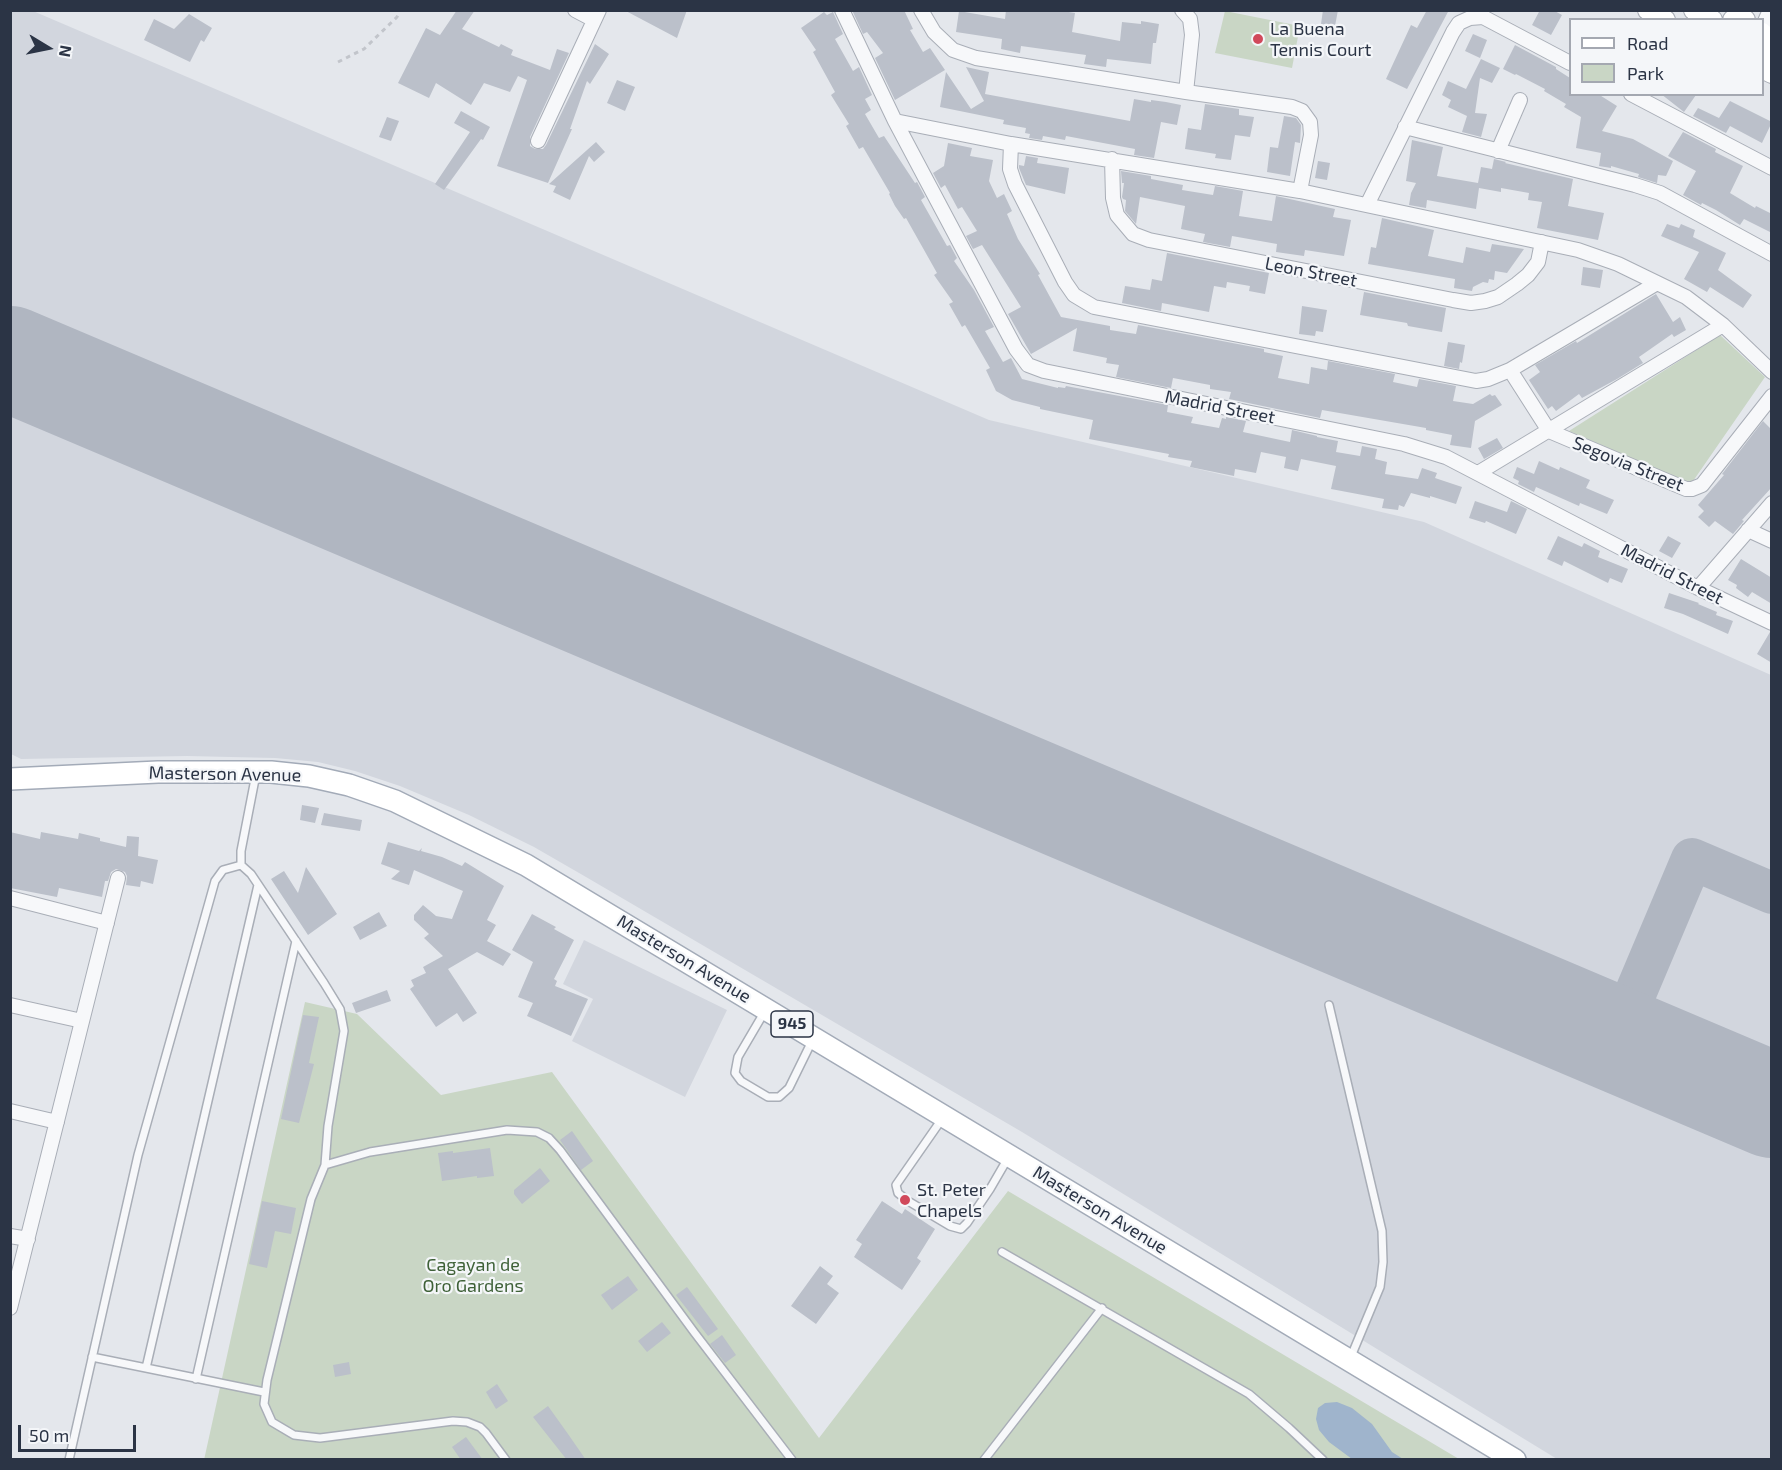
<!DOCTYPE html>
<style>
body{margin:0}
#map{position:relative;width:1782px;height:1470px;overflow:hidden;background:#e4e7ec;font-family:"Exo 2",sans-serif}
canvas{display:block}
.frame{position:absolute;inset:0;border:12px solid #2b3445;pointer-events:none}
.legend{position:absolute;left:1569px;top:18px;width:195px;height:78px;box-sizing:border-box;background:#f4f6f9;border:2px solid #a4a8b1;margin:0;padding:8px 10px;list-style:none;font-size:18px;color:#2b3445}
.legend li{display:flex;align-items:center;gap:12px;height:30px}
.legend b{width:30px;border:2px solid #a4a8b1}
.north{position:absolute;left:18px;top:18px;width:60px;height:60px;-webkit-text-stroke:4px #f4f6f9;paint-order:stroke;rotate:100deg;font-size:16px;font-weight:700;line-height:24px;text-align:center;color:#2b3445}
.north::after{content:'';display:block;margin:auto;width:21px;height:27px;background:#2b3445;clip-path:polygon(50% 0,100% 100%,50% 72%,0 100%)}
.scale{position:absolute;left:18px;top:1425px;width:118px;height:27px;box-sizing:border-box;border:3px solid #2b3445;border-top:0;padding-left:8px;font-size:18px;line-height:21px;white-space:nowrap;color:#2b3445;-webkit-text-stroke:4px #f4f6f9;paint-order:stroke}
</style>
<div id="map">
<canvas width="1782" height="1470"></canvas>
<div class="frame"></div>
<ul class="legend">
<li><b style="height:8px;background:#fff"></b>Road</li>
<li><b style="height:16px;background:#c9d6c5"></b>Park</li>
</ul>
<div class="north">N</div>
<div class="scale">50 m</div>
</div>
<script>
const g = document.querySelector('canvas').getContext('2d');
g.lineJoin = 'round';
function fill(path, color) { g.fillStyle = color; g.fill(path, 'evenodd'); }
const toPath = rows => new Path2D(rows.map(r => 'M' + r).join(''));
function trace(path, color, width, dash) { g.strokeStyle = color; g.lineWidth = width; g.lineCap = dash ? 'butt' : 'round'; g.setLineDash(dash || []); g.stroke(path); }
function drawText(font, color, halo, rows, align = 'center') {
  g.font = font + ' "Exo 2",sans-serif'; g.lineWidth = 4.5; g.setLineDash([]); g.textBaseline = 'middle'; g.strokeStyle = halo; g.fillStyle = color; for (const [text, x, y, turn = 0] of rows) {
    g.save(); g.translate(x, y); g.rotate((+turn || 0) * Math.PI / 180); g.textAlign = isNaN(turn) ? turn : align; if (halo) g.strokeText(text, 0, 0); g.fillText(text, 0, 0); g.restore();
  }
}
fill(toPath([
 [10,11,33,11,989,420,1424,522,1771,675,1771,1459,1557,1459,1022,1132,586,877,534,847,469,815,400,786,355,771,318,762,275,758,187,756,21,759,11,754],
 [584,940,727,1010,685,1097,572,1041,593,999,563,984]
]), '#d2d6de');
fill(toPath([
 [1225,11,1300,26,1292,68,1215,53],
 [1720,335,1765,377,1691,484,1569,431],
 [305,1002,357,1014,441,1095,552,1072,819,1438,1008,1191,1459,1459,204,1460]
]), '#c9d6c5');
fill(toPath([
 [1337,1402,1352,1408,1372,1424,1392,1452,1403,1459,1352,1459,1329,1442,1319,1430,1316,1419,1318,1408,1325,1403]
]), '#9fb4cc');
trace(toPath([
 [1616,1039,1692,859,1772,893],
 [1769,1104,1772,1097]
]), '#b0b6c1', 42);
trace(toPath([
 [10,359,1772,1105]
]), '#b0b6c1', 106);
fill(toPath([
 [457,10,475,10,462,29,499,47,501,44,513,50,511,55,550,70,557,49,569,53,530,137,530,146,535,149,543,149,546,145,595,44,609,54,590,84,587,81,570,129,572,129,548,183,497,166,527,80,518,76,510,92,484,83,471,105,436,83,429,98,398,83,426,28,440,35],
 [624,10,687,10,677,38],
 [852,10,904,10,913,29,910,30,923,52,930,48,945,70,895,100,875,58,883,53,867,32,863,34],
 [1006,10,1056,10,1075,13,1072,32,1120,41,1122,22,1141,24,1141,21,1159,24,1156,43,1153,43,1151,64,1107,59,1106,67,1084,64,1086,55,1021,46,1020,53,1001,49,1002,39,956,32,959,11,1005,19],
 [1323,10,1338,10,1335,26,1321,24],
 [1427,10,1449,10,1407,89,1386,79,1411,25,1417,28],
 [1540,10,1553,10,1562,15,1551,35,1532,25],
 [824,12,827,15,833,12,843,34,835,39,853,71,859,67,872,95,865,99,871,110,865,114,879,138,884,136,915,183,917,182,925,197,921,200,947,246,950,245,957,258,954,261,974,290,994,327,985,331,1003,362,1011,358,1022,379,1058,388,1058,387,1065,388,1066,386,1168,405,1167,412,1193,417,1191,423,1219,428,1222,418,1226,419,1226,417,1246,421,1243,432,1290,442,1292,430,1317,436,1317,437,1338,441,1336,452,1360,456,1362,446,1377,449,1375,459,1387,462,1385,474,1418,479,1422,468,1437,473,1435,478,1462,487,1456,504,1430,496,1430,498,1411,493,1404,507,1399,505,1398,510,1382,508,1384,499,1331,489,1336,466,1301,459,1298,471,1284,468,1286,457,1261,452,1256,473,1235,469,1234,476,1190,467,1192,461,1168,457,1169,454,1089,439,1093,420,1040,409,1040,407,1012,400,996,391,986,370,990,368,965,325,962,327,949,304,953,302,934,275,937,273,906,218,904,219,895,206,889,194,890,193,863,147,859,149,846,126,849,124,831,95,835,92,813,52,816,50,801,28],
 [189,14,212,28,204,42,201,40,190,62,144,40,154,19,174,29],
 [1473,34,1487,40,1480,58,1465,51],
 [1515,45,1556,67,1556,69,1570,78,1570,94,1598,94,1617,106,1602,131,1633,139,1673,161,1666,176,1658,175,1657,183,1638,177,1639,174,1611,166,1611,168,1599,166,1601,153,1576,148,1581,117,1564,107,1566,104,1544,91,1545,89,1516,74,1515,75,1503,69],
 [1481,59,1500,68,1492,83,1480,78,1475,113,1487,114,1481,137,1462,132,1467,116,1448,107,1451,100,1442,95,1448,81,1466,89],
 [966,67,989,72,985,94,1130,121,1134,99,1151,102,1151,100,1166,102,1181,105,1177,125,1161,122,1154,158,1134,155,1135,149,1066,136,1065,140,1043,136,1042,140,1029,138,1030,134,1025,133,1026,128,1003,124,1004,120,940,107,946,72,971,109,984,101],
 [617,80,635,87,625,111,607,103],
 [1661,94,1672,94,1696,95,1684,112],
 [1730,101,1772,122,1762,143,1730,126,1726,133,1693,116,1698,108,1719,118],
 [1205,104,1239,109,1239,115,1254,117,1250,137,1235,135,1231,160,1215,158,1216,154,1185,149,1188,128,1201,130],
 [461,111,490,127,483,140,481,139,444,190,435,184,470,132,454,123],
 [1284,116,1296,118,1301,125,1300,143,1295,142,1290,176,1267,172,1270,147,1278,148],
 [387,117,399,121,391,141,379,137],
 [1683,132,1716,149,1715,152,1743,166,1730,193,1755,208,1756,206,1772,214,1772,233,1744,219,1740,225,1716,210,1702,203,1701,205,1683,195,1696,171,1668,156],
 [1412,140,1443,147,1437,176,1478,183,1481,167,1492,169,1494,159,1506,162,1505,163,1573,179,1568,206,1604,213,1598,240,1537,228,1542,202,1528,200,1529,193,1501,188,1501,192,1479,188,1476,209,1427,200,1426,208,1409,205,1411,193,1416,183,1406,181],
 [596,142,605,152,594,162,589,156,570,200,553,192,556,186,549,184],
 [948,143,972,148,970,156,993,160,989,181,997,198,1004,194,1012,211,1007,214,1018,239,1040,274,1038,275,1061,317,1110,326,1110,330,1136,334,1138,325,1264,349,1264,352,1283,356,1278,378,1309,384,1311,367,1327,370,1328,361,1395,374,1393,382,1417,387,1419,379,1456,386,1453,401,1473,404,1490,394,1492,396,1495,395,1502,405,1475,421,1471,448,1450,445,1452,435,1426,430,1426,428,1322,410,1320,418,1229,399,1231,392,1210,389,1210,385,1173,378,1171,388,1116,377,1119,365,1106,363,1107,358,1073,351,1077,328,1031,354,1008,314,1021,307,982,245,973,249,966,236,977,231,962,207,958,209,945,185,941,188,933,173,944,166],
 [1026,156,1038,158,1037,163,1069,168,1065,194,1026,185,1019,168,1019,165,1024,166],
 [1318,161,1330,163,1327,180,1315,178],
 [1121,171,1151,176,1151,179,1183,185,1182,190,1213,195,1215,186,1243,191,1239,216,1272,221,1276,196,1335,209,1333,217,1351,220,1344,256,1305,250,1304,256,1276,252,1277,244,1232,236,1230,247,1203,242,1205,234,1181,229,1185,206,1140,197,1136,224,1125,211,1126,200,1123,199,1122,197,1124,183,1122,183],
 [1382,218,1434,230,1428,256,1463,263,1466,247,1490,252,1492,244,1524,249,1507,273,1495,271,1494,280,1489,279,1488,283,1483,282,1473,287,1472,291,1454,288,1455,279,1368,264,1371,247,1376,248],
 [1667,224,1679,228,1681,224,1695,230,1693,237,1726,253,1718,270,1752,295,1743,308,1710,287,1707,292,1684,279,1699,252,1661,236],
 [1167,253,1269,273,1265,294,1249,291,1250,286,1227,282,1226,288,1214,286,1209,312,1162,303,1161,311,1122,303,1125,286,1150,290,1152,279,1162,281],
 [1583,267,1603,270,1600,288,1581,285],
 [1364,292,1446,308,1442,332,1408,326,1407,323,1360,315],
 [1656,294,1673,322,1680,317,1686,330,1674,337,1672,334,1639,357,1643,363,1617,379,1582,398,1579,394,1556,411,1552,406,1548,409,1529,380,1540,372,1535,365,1576,341,1577,343],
 [1302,306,1327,310,1323,332,1316,331,1315,336,1299,334],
 [1448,342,1465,345,1462,363,1460,362,1459,369,1444,366],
 [1763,421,1772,430,1772,487,1742,520,1744,521,1733,534,1715,521,1709,527,1698,517,1704,511,1698,505,1724,475,1722,474],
 [1497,438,1503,448,1484,459,1478,448],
 [1539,461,1559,470,1560,467,1590,480,1586,488,1614,500,1607,514,1580,503,1579,506,1536,487,1534,492,1518,484,1519,481,1513,478,1517,467,1534,474],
 [1475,501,1507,512,1511,501,1527,509,1516,534,1486,521,1485,523,1469,518],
 [1558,536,1582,547,1584,543,1600,551,1598,557,1628,569,1622,583,1610,578,1608,583,1564,561,1562,566,1547,559],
 [1668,536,1681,543,1672,558,1659,551],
 [1741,559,1772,578,1772,604,1752,592,1748,597,1736,588,1737,585,1728,580],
 [1669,593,1699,603,1698,604,1717,612,1716,615,1733,621,1728,634,1683,614,1664,608],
 [1770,632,1772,632,1772,663,1757,654],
 [302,805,319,808,315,823,300,820],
 [324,813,362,820,360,831,321,825],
 [10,832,40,839,41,832,78,839,79,833,100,838,100,841,126,847,127,836,139,837,138,856,158,860,153,884,141,881,140,887,126,885,127,876,125,872,116,869,111,872,108,881,105,881,102,897,59,888,57,897,10,888],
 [388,842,419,851,422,848,421,851,442,857,462,866,465,862,504,886,487,920,496,925,487,941,511,954,503,966,477,952,448,969,477,1013,463,1022,457,1013,436,1027,410,989,414,986,411,980,426,973,423,967,443,956,424,938,429,934,414,920,414,915,423,905,436,916,452,919,463,891,414,870,409,885,391,879,400,871,381,864],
 [306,867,337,914,308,935,271,879,284,871,298,893],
 [379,912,387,926,360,940,353,927],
 [532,914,556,927,554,929,574,940,554,979,557,981,555,986,588,999,571,1036,527,1016,533,1003,518,997,533,962,512,950],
 [387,990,391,1001,356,1013,352,1003],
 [303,1015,319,1017,309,1063,314,1064,299,1123,281,1119],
 [572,1131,593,1161,581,1170,560,1140],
 [490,1148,494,1176,477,1178,477,1176,442,1181,438,1153,453,1151,453,1153],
 [540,1168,550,1181,522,1204,514,1194,514,1190],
 [262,1201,296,1208,291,1234,275,1231,267,1268,249,1264],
 [882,1201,902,1214,905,1209,935,1229,917,1258,921,1261,902,1290,854,1257,862,1244,856,1240],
 [820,1266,833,1276,827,1284,839,1293,816,1324,791,1306],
 [628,1276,638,1290,612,1310,601,1295],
 [687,1287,718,1329,708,1336,676,1295],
 [662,1322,671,1333,647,1352,638,1341],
 [722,1335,736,1355,725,1363,710,1344],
 [349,1362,351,1374,335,1377,333,1365],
 [497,1384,508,1401,496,1409,486,1392],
 [548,1406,568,1434,586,1460,567,1460,533,1417],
 [466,1437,483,1460,461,1460,452,1447]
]), '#bbc0ca');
const lane = toPath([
 [256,774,241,851,241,865,251,874,324,983,340,1009,344,1031,328,1126,325,1165],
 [1329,1005,1382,1231,1383,1262,1380,1287,1350,1359],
 [765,1011,738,1057,735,1073,741,1081,768,1097,779,1097,789,1088,813,1039],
 [942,1119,896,1185,898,1193,908,1201,950,1226,961,1229,967,1223,990,1189,1008,1158],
 [1002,1252,1249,1394,1289,1428,1323,1460],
 [92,1357,264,1392],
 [146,1368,258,885],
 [196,1379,296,941],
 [69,1460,138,1155,215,881,223,870,241,865],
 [506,1460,486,1433,480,1427,467,1422,453,1421,320,1438,294,1435,272,1422,264,1404,267,1380,311,1199,325,1165,370,1152,507,1130,537,1132,549,1138,560,1150,694,1332,792,1460],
 [984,1460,1102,1308]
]);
const street = toPath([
 [575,10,594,20],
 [842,10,895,121,1016,349,1028,365,1044,371,1404,444,1446,457,1698,588,1772,623],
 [921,10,934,32,953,50,976,58,1186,92,1292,107,1302,111,1310,122,1311,135,1300,191],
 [1182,10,1190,19,1192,35,1186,92],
 [1762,28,1770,10],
 [1631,94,1772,168],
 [895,121,1011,144,1300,191,1578,250,1618,264,1686,297,1723,325,1772,372],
 [1405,127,1635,185,1660,193,1772,254],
 [538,141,599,10],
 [1011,144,1010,169,1015,184,1065,282,1074,295,1094,307,1476,381,1488,379,1510,370,1657,283],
 [1498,151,1520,100],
 [1112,159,1113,198,1117,215,1133,234,1149,240,1453,300,1471,303,1485,301,1498,297,1517,284,1528,275,1538,262,1542,242],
 [1367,205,1453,32,1459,23,1470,18,1483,17,1570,63],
 [1510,370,1549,431,1686,489,1692,489,1702,485,1772,396],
 [1478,473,1723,325],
 [1748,530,1772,541],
 [1698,588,1772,503],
 [10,898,107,923],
 [10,1005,82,1021],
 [10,1111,57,1122],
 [10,1236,28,1239],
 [10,1308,118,878]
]);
const secondary = toPath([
 [1648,10,1665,20],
 [1694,10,1712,20],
 [1733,20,1745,20],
 [1762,33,1765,45,1762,56],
 [1762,68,1772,73]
]);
const primary = toPath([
 [10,779,158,772,271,772,309,776,349,785,395,801,526,865,1515,1460]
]);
trace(lane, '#a9aeb7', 10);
trace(street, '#a9aeb7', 16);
trace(secondary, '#a9aeb7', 22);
trace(primary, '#a3abb8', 24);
trace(toPath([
 [338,62,364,49,397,17,400,10]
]), '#c2c5cb', 3, [4.5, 4.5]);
trace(lane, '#f7f8fa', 7);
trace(street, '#f7f8fa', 14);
trace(secondary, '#fff', 20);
trace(primary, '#fff', 21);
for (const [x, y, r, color] of [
 [1258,39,6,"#d1495b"],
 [905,1200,6,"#d1495b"]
]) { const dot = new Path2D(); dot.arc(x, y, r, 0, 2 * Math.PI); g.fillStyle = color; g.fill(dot); trace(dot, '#f4f6f9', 2); }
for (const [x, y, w] of [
 [792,1024,42]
]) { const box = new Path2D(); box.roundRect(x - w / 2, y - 13, w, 26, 4.5); g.fillStyle = '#f4f6f9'; g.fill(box); trace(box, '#2b3445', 1.5); }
drawText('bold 16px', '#2b3445', null, [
 ["945",792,1024]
]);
drawText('18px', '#2b3445', '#f4f6f9', [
 ["La Buena",1270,29],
 ["Tennis Court",1270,50],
 ["St. Peter",917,1190],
 ["Chapels",917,1211]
], 'left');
drawText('18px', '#2b3445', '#f4f6f9', [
 ["Leon Street",1311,272,11],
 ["Madrid Street",1220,407,11],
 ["Segovia Street",1628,464,22],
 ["Madrid Street",1672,574,27],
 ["Masterson Avenue",225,774,1],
 ["Masterson Avenue",684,959,31],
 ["Masterson Avenue",1100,1210,31]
]);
drawText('18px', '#3f6138', '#f4f6f9', [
 ["Cagayan de",473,1265],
 ["Oro Gardens",473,1286]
]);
</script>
